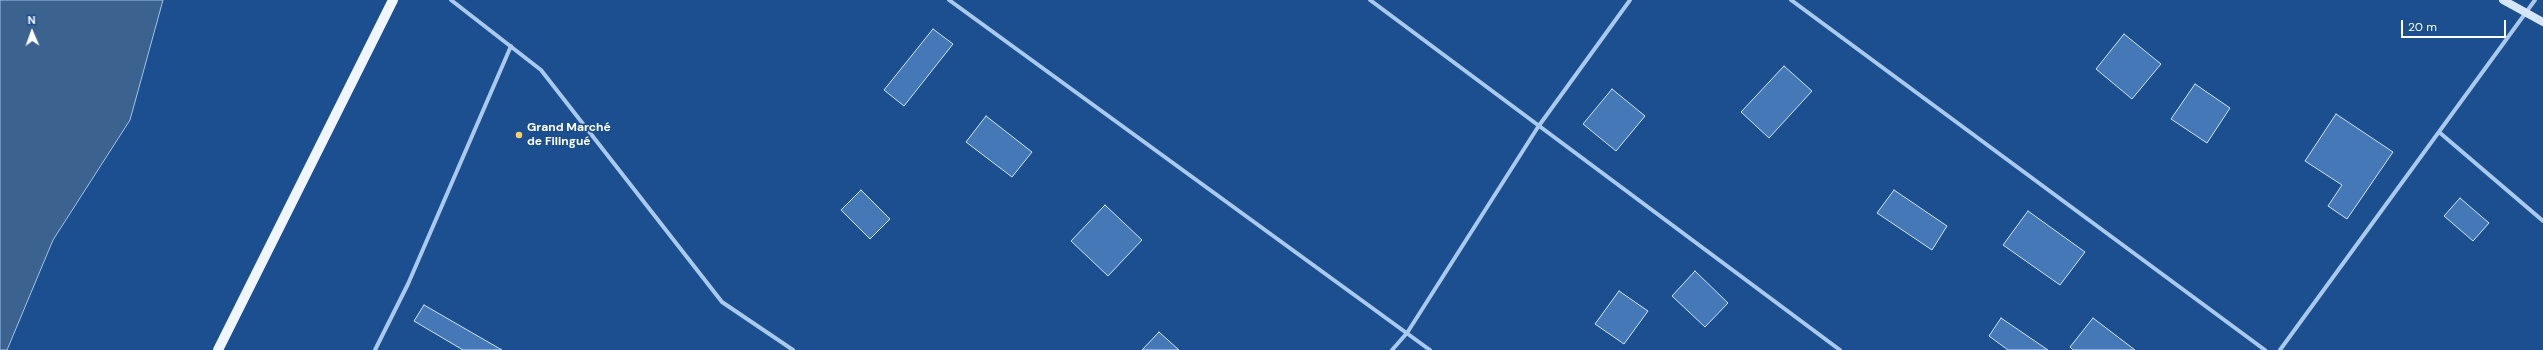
<!DOCTYPE html>
<meta charset="utf-8">
<style>
body{margin:0}
#map{position:relative;width:2543px;height:350px;overflow:hidden;background:#1b4f8f;font-family:"DM Sans",sans-serif}
canvas{display:block}
.north{position:absolute;left:12px;top:12px;width:40px;height:40px;-webkit-text-stroke:3px #1b4f8f;paint-order:stroke;rotate:358deg;font-size:11px;font-weight:700;line-height:16px;text-align:center;color:#fff}
.north::after{content:'';display:block;margin:auto;width:14px;height:18px;background:#fff;clip-path:polygon(50% 0,100% 100%,50% 72%,0 100%)}
.scale{position:absolute;left:2401px;top:20px;width:105px;height:18px;box-sizing:border-box;border:2px solid #fff;border-top:0;padding-left:5px;font-size:12px;line-height:14px;white-space:nowrap;color:#fff;-webkit-text-stroke:3px #1b4f8f;paint-order:stroke}
</style>
<div id="map">
<canvas width="2543" height="350"></canvas>
<div class="north">N</div>
<div class="scale">20 m</div>
</div>
<script>
const g = document.querySelector('canvas').getContext('2d');
g.lineJoin = 'round';
function fill(path, color) { g.fillStyle = color; g.fill(path, 'evenodd'); }
const toPath = rows => new Path2D(rows.map(r => 'M' + r).join(''));
function trace(path, color, width, dash) { g.strokeStyle = color; g.lineWidth = width; g.lineCap = dash ? 'butt' : 'round'; g.setLineDash(dash || []); g.stroke(path); }
function drawText(font, color, halo, rows, align = 'center') {
  g.font = font + ' "DM Sans",sans-serif'; g.lineWidth = 3.5; g.setLineDash([]); g.textBaseline = 'middle'; g.strokeStyle = halo; g.fillStyle = color; for (const [text, x, y, turn = 0] of rows) {
    g.save(); g.translate(x, y); g.rotate((+turn || 0) * Math.PI / 180); g.textAlign = isNaN(turn) ? turn : align; if (halo) g.strokeText(text, 0, 0); g.fillText(text, 0, 0); g.restore();
  }
}
const water = toPath([
 [0,0,163,0,130,120,53,240,7,350,0,350,0,0]
]);
fill(water, '#3c6290');
trace(water, '#9cc4f0', 1);
const building = toPath([
 [933,29,953,44,904,106,884,90,933,29],
 [2124,34,2161,64,2132,99,2096,69,2124,34],
 [1784,66,1812,91,1769,138,1741,112,1784,66],
 [2195,84,2230,108,2207,143,2171,119,2195,84],
 [1612,89,1645,116,1616,151,1583,124,1612,89],
 [2336,114,2393,152,2347,219,2328,206,2342,185,2305,161,2336,114],
 [986,116,1032,152,1012,177,966,142,986,116],
 [861,190,890,219,870,239,841,210,861,190],
 [1894,190,1947,226,1932,250,1877,213,1894,190],
 [2460,198,2489,223,2473,241,2444,216,2460,198],
 [1105,205,1142,240,1108,276,1071,241,1105,205],
 [2028,211,2085,252,2060,285,2003,245,2028,211],
 [1695,271,1728,303,1705,327,1672,296,1695,271],
 [1619,291,1648,311,1624,344,1595,324,1619,291],
 [424,305,502,350,463,350,414,321,424,305],
 [2001,318,2048,350,2008,350,1989,336,2001,318],
 [2093,318,2135,350,2073,350,2070,347,2093,318],
 [1159,332,1179,350,1142,350,1159,332]
]);
fill(building, '#4478b7');
trace(building, '#cfe3fa', 1);
trace(toPath([
 [451,0,541,70,722,302,793,350],
 [949,0,1430,350],
 [1370,0,1840,350],
 [1791,0,2265,350],
 [2439,132,2543,221],
 [375,350,408,284,511,46],
 [1392,350,1407,333,1538,127,1630,0],
 [2280,350,2535,0]
]), '#a9c9ee', 4);
trace(toPath([
 [2503,0,2543,22]
]), '#d6e6fa', 8);
trace(toPath([
 [218,350,393,0]
]), '#f0f6ff', 10);
for (const [x, y, r, color] of [
 [519,135,4,"#ffd166"]
]) { const dot = new Path2D(); dot.arc(x, y, r, 0, 2 * Math.PI); g.fillStyle = color; g.fill(dot); trace(dot, '#1b4f8f', 1.5); }
drawText('bold 12px', '#fff', '#1b4f8f', [
 ["Grand Marché",527,128],
 ["de Filingué",527,142]
], 'left');
</script>
